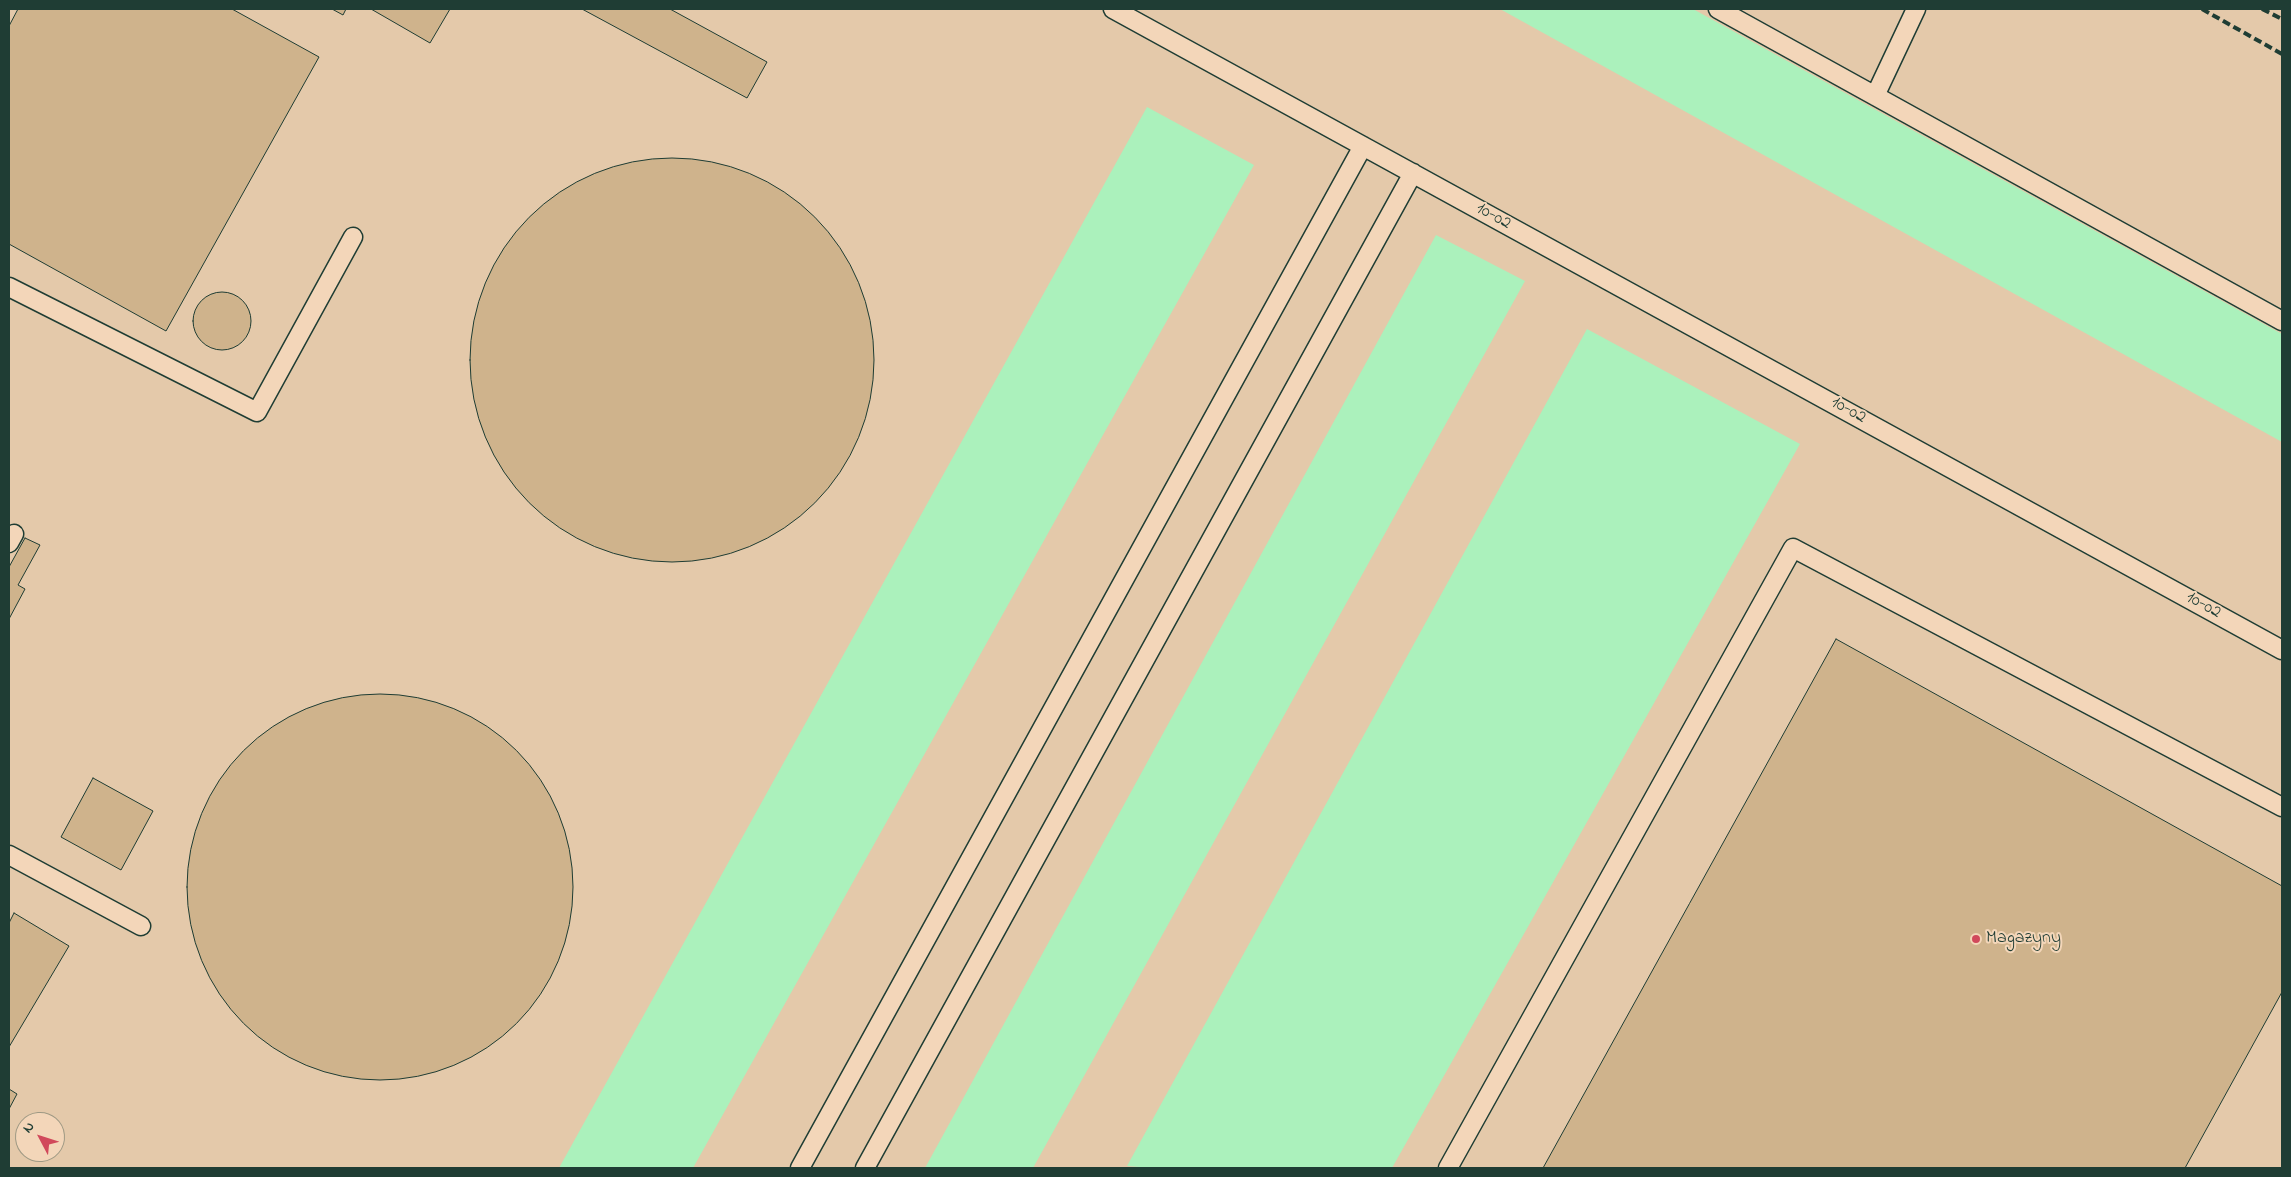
<!DOCTYPE html>
<style>
body{margin:0}
#map{position:relative;width:2291px;height:1177px;overflow:hidden;background:#f3d6b9;font-family:"Indie Flower",sans-serif}
canvas{display:block}
.frame{position:absolute;inset:0;border:10px solid #1f3d34;pointer-events:none}
.north{position:absolute;left:15px;top:1112px;width:50px;height:50px;box-sizing:border-box;background:#f3d6b9;border:1px solid #9e9984;border-radius:50%;rotate:310deg;font-size:14px;font-weight:700;line-height:20px;text-align:center;color:#1f3d34}
.north::after{content:'';display:block;margin:auto;width:18px;height:22px;background:#d1495b;clip-path:polygon(50% 0,100% 100%,50% 72%,0 100%)}
</style>
<div id="map">
<canvas width="2291" height="1177"></canvas>
<div class="frame"></div>
<div class="north">N</div>
</div>
<script>
const g = document.querySelector('canvas').getContext('2d');
g.lineJoin = 'round';
function fill(path, color) { g.fillStyle = color; g.fill(path, 'evenodd'); }
const toPath = rows => new Path2D(rows.map(r => 'M' + r).join(''));
function trace(path, color, width, dash) { g.strokeStyle = color; g.lineWidth = width; g.lineCap = dash ? 'butt' : 'round'; g.setLineDash(dash || []); g.stroke(path); }
function drawText(font, color, halo, rows, align = 'center') {
  g.font = font + ' "Indie Flower",sans-serif'; g.lineWidth = 4; g.setLineDash([]); g.textBaseline = 'middle'; g.strokeStyle = halo; g.fillStyle = color; for (const [text, x, y, turn = 0] of rows) {
    g.save(); g.translate(x, y); g.rotate((+turn || 0) * Math.PI / 180); g.textAlign = isNaN(turn) ? turn : align; if (halo) g.strokeText(text, 0, 0); g.fillText(text, 0, 0); g.restore();
  }
}
fill(toPath([
 [9,9,2282,9,2282,1168,9,1168],
 [25,1122,55,1122,55,1152,25,1152]
]), '#e4c9aa');
fill(toPath([
 [1500,9,1693,9,2282,334,2282,442],
 [1147,107,1254,165,693,1168,559,1168],
 [1436,235,1525,281,1033,1168,925,1168],
 [1587,329,1800,444,1392,1168,1151,1168,1127,1166]
]), '#abf1bc');
const building = toPath([
 [18,9,232,9,319,57,166,331,9,244,9,26,18,9],
 [332,9,346,9,343,15,332,9],
 [371,9,450,9,430,43,371,9],
 [582,9,670,9,767,62,747,98,582,9],
 '470 360a202 202 0 1 1 404 0a202 202 0 1 1-404 0Z',
 '193 321a29 29 0 1 1 58 0a29 29 0 1 1-58 0Z',
 [25,538,40,545,18,585,25,589,9,619,9,567,25,538],
 [1836,639,2282,886,2282,992,2185,1168,1543,1168,1836,639],
 '187 887a193 193 0 1 1 386 0a193 193 0 1 1-386 0Z',
 [93,778,153,811,121,870,61,837,93,778],
 [14,913,69,946,9,1047,9,923,14,913],
 [9,1089,17,1094,9,1109,9,1089]
]);
fill(building, '#cfb38c');
trace(building, '#1f3d34', 1);
const service = toPath([
 [1113,9,2282,650],
 [1718,9,2282,321],
 [1875,96,1916,9],
 [9,287,257,412,353,237],
 [9,543,14,534],
 [9,855,141,926],
 [800,1168,1363,146],
 [865,1168,1413,173],
 [1448,1168,1793,548,2282,807]
]);
trace(service, '#1f3d34', 21);
trace(service, '#f3d6b9', 18);
trace(toPath([
 [2202,9,2282,54],
 [2262,9,2282,19]
]), '#1f3d34', 4, [8, 4]);
for (const [x, y, r, color] of [
 [1976,939,5,"#d1495b"]
]) { const dot = new Path2D(); dot.arc(x, y, r, 0, 2 * Math.PI); g.fillStyle = color; g.fill(dot); trace(dot, '#f3d6b9', 2); }
drawText('18px', '#1f3d34', '#f3d6b9', [
 ["10-02",1493,217,29],
 ["10-02",1848,411,29],
 ["10-02",2203,606,29]
]);
drawText('18px', '#1f3d34', '#f3d6b9', [
 ["Magazyny",1986,939]
], 'left');
</script>
